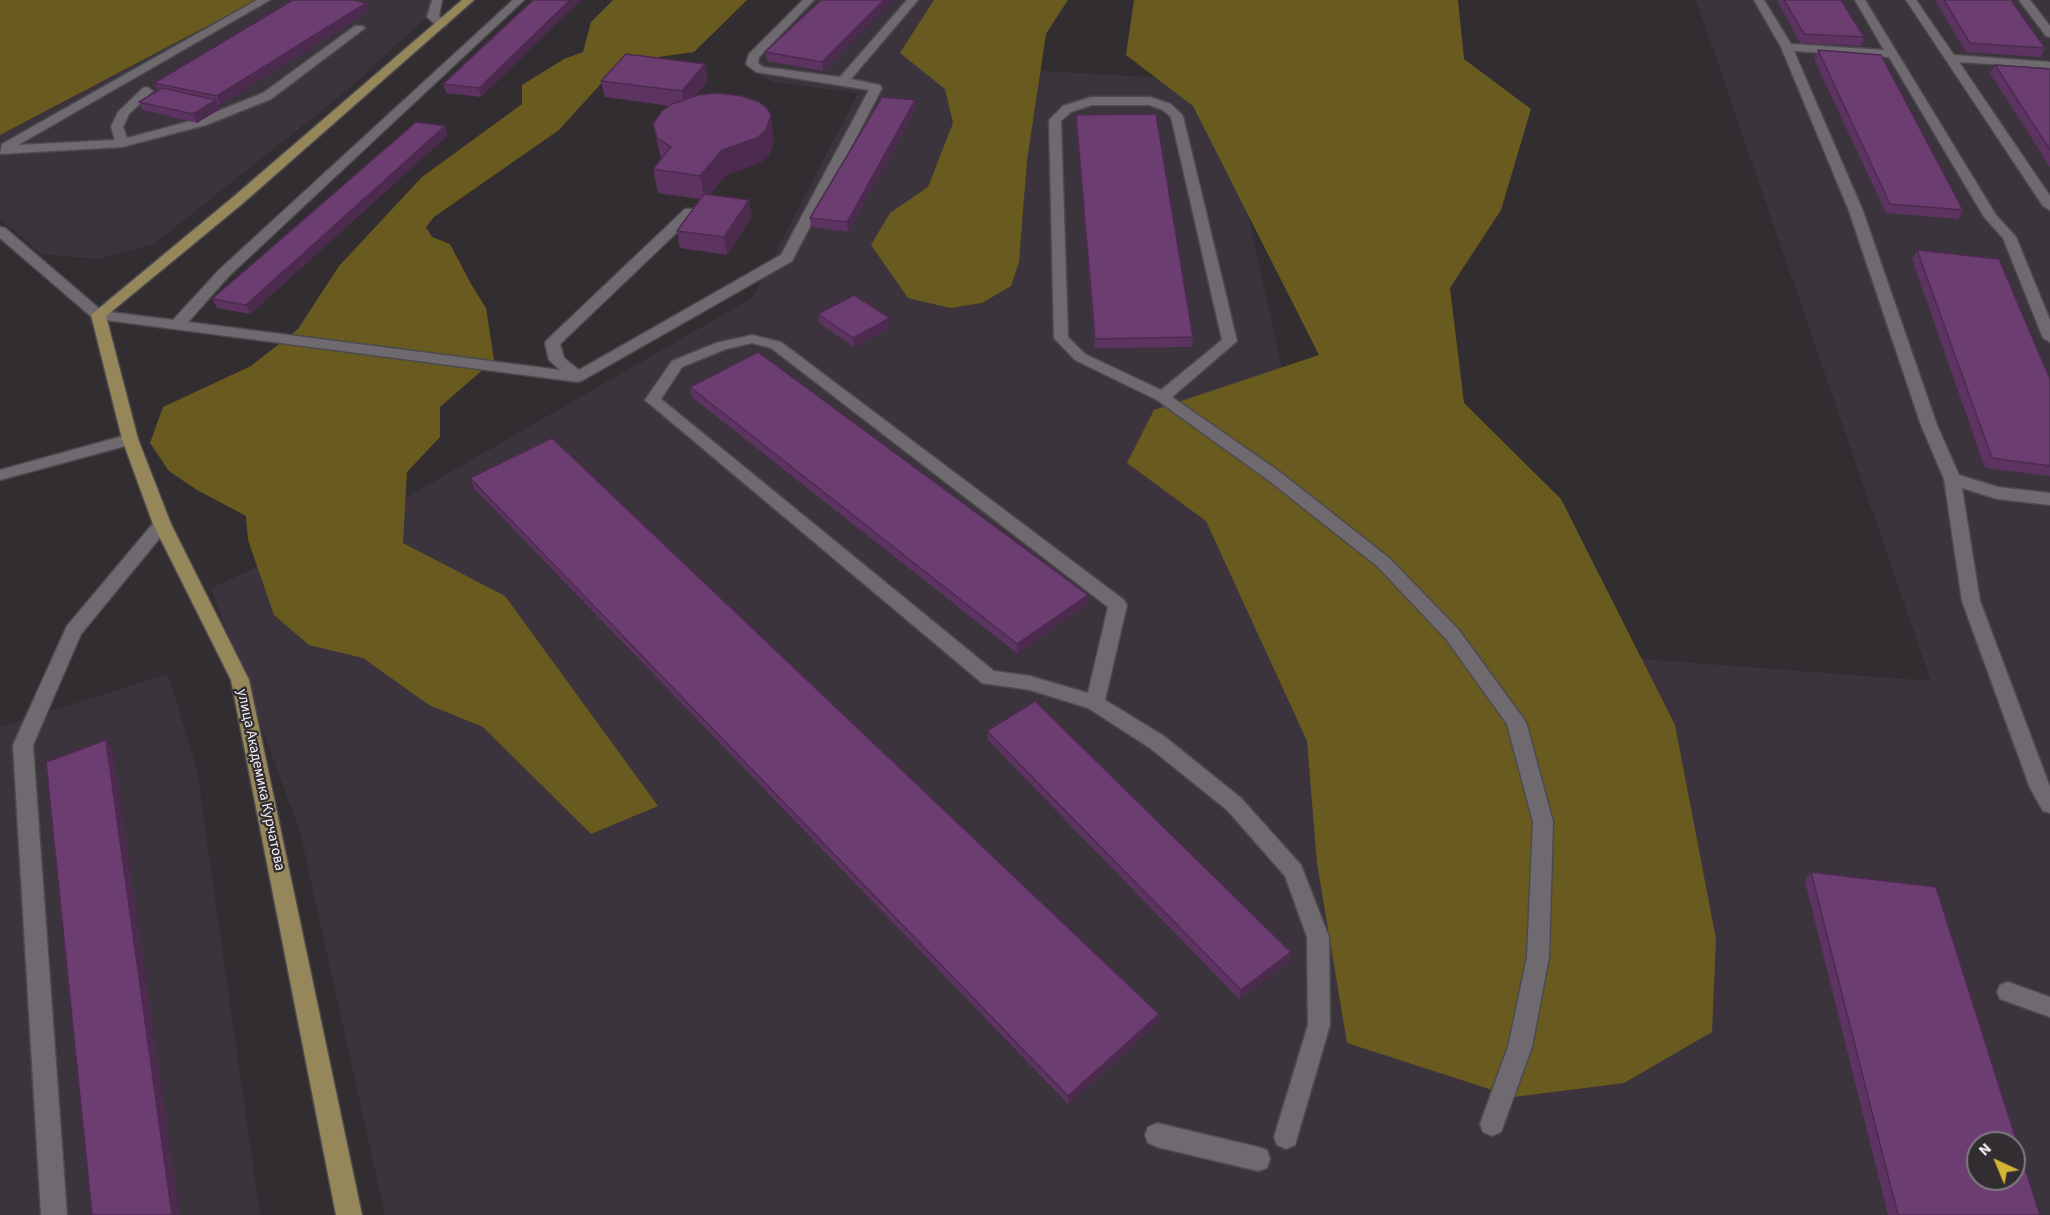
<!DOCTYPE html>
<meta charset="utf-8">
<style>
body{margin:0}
#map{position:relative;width:2050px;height:1215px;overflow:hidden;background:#312d31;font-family:"Source Sans 3",sans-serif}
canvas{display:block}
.north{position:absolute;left:1966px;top:1131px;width:60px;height:60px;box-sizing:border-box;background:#312d31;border:2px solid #7f7b7f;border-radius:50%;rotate:316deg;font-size:16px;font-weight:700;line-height:24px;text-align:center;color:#f3f1f4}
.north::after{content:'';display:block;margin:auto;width:21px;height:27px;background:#d5b535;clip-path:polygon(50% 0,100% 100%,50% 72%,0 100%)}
</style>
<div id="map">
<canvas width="2050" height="1215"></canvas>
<div class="north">N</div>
</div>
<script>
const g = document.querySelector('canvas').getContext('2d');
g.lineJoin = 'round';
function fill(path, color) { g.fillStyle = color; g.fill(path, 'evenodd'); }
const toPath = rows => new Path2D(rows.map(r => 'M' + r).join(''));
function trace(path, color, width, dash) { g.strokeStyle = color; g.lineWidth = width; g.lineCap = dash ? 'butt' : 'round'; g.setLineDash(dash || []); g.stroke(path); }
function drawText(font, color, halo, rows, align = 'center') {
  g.font = font + ' "Source Sans 3",sans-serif'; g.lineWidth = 4.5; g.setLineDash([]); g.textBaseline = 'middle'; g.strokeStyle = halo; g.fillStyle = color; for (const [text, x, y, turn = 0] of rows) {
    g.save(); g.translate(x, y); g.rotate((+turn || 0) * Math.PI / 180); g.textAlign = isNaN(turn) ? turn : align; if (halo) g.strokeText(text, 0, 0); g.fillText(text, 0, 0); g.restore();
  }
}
fill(toPath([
 [257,0,445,0,344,93,154,244,98,259,42,254,0,219,0,135],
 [803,0,963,0,922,64,1218,81,1342,636,1931,681,1696,0,2050,0,2050,1215,385,1215,300,832,211,588,390,507,752,298,858,93,772,82,744,65],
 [1978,1143,2014,1143,2014,1179,1978,1179],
 [168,674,197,770,260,1215,0,1215,0,727]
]), '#3c343d');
fill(toPath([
 [0,0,257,0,0,135],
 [613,0,747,0,694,52,623,62,617,66,559,130,434,217,426,227,432,237,450,244,471,284,486,308,494,360,440,407,440,437,407,472,403,543,505,596,658,806,591,834,483,727,429,705,363,658,309,645,274,615,248,540,246,516,197,490,169,471,150,443,163,407,251,366,298,329,339,266,422,177,522,104,522,85,564,59,583,52,591,22],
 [934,0,1068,0,1046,34,1027,160,1019,262,1011,286,982,303,950,308,908,298,871,245,890,213,928,187,953,123,945,89,900,53],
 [1134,0,1458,0,1464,59,1531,109,1501,210,1450,288,1464,403,1561,499,1675,725,1716,939,1712,1032,1624,1083,1514,1097,1347,1043,1317,863,1307,741,1206,521,1127,463,1154,410,1319,355,1193,106,1126,55]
]), '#695a1f');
const minor = toPath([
 [257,0,270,0,18,145,115,140,111,127,118,112,143,88,147,87,153,91,129,114,123,127,127,138,198,119,263,93,355,26,363,26,365,28,271,99,206,125,122,147,0,154,2,144,257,0],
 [432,0,442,0,439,16,447,24,445,26,437,26,427,17,432,0],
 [513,0,524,0,229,276,188,322,560,370,549,360,545,343,547,340,685,209,695,209,697,212,695,215,560,344,564,358,579,370,781,255,869,90,756,72,746,64,749,54,803,0,814,0,759,57,758,63,763,67,840,77,907,0,918,0,851,79,880,85,882,88,792,261,583,380,578,382,98,319,93,318,0,238,0,227,5,228,102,311,173,320,219,270,513,0],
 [1754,0,1764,0,1791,44,1884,50,1855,0,1865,0,1996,215,2016,237,2050,320,2050,342,2043,338,2003,238,1984,217,1889,57,1794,51,1863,211,1937,425,1959,475,1998,487,2050,493,2050,505,1997,499,1962,488,1980,601,2050,787,2050,813,2043,811,2030,788,1962,601,1944,479,1921,425,1849,211,1781,47,1754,0],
 [1906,0,1916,0,1954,55,2050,62,2050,68,1959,62,2050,196,2050,210,2043,206,1906,0],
 [2019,0,2030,0,2050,26,2050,37,2046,36,2019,0],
 [1091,97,1150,97,1171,104,1183,116,1237,341,1172,397,1280,472,1389,558,1458,629,1526,722,1553,822,1549,957,1532,1047,1501,1132,1492,1136,1483,1132,1480,1124,1508,1047,1527,957,1533,822,1507,724,1446,639,1377,566,1268,480,1157,400,1075,360,1054,338,1049,120,1063,106,1091,97],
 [1092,105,1149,105,1163,110,1171,117,1222,340,1161,390,1085,354,1068,337,1061,121,1071,112,1092,105],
 [752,335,781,342,1124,600,1127,605,1105,700,1164,736,1241,798,1301,865,1329,937,1330,1025,1295,1145,1286,1149,1277,1145,1274,1137,1308,1025,1307,937,1285,876,1227,810,1150,748,1088,708,1030,690,982,683,645,400,672,361,716,343,752,335],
 [752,343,771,348,1108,607,1088,693,1030,676,994,671,661,399,682,367,726,349,752,343],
 [130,434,136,435,138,439,136,443,0,480,0,470,130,434],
 [162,518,168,520,171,524,168,528,81,634,33,745,67,1215,41,1215,13,745,67,626,156,520,162,518],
 [2008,982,2050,997,2050,1017,2000,999,1997,992,2000,985,2008,982],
 [1157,1123,1258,1147,1267,1150,1270,1159,1267,1168,1258,1171,1157,1147,1148,1143,1145,1135,1148,1127,1157,1123]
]);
const major = toPath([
 [462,0,474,0,242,204,106,316,138,439,171,524,249,680,362,1215,336,1215,231,680,153,524,122,439,91,315,232,198,462,0]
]);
trace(minor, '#4d4a4e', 3);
trace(major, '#4d4a4e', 3);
fill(minor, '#6f6a6f');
fill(major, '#96875b');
fill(toPath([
 [533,0,581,0,481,97,446,93,443,84],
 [821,0,893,0,823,71,767,61,765,52],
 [1777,0,1841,0,1864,37,1861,46,1800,43],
 [1935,0,2011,0,2045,48,2040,57,1966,52],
 [366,3,369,11,220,105,218,105,220,109,197,123,143,110,139,102,158,90,154,83],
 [1818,50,1963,210,1958,219,1886,213,1814,59],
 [705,64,708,81,694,97,774,139,770,154,760,163,726,175,709,195,752,217,727,255,680,248,677,231,700,199,658,193,653,169,661,159,653,124,670,106,605,97,601,81],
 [1995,65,2050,69,2050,167,1990,73],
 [916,109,848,232,811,227,810,218],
 [1076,115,1193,337,1192,347,1095,348,1076,124],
 [448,135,250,314,217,308,212,299],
 [1917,250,2050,379,2050,476,1985,468,1912,259],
 [818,314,890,328,854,347,819,323],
 [690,387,1087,604,1018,654,692,397],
 [470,478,1158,1022,1068,1104,474,488],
 [987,731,1291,952,1289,961,1239,999,988,740],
 [1811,872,2040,1215,1888,1215,1805,881]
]), '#5d3461');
fill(toPath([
 [570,0,581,0,481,97,479,88],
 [884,0,893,0,823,71,822,62],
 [366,3,369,11,220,105,217,96],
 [705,64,708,81,685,108,682,91],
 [216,100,220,109,197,123,193,114],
 [915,100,916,109,848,232,847,222],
 [771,115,774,139,770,154,760,163,726,175,705,200,700,176,722,150],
 [445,126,448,135,250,314,246,305],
 [749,200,752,217,727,255,724,237],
 [890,318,890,328,854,347,853,338],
 [1088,595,1087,604,1018,654,1017,644],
 [106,740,113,750,180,1215,172,1215],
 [1291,952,1289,961,1239,999,1241,990],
 [1159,1014,1158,1022,1068,1104,1068,1096]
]), '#4c2b4f');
const building = toPath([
 [293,0,353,0,366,3,217,96,154,83,293,0],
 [533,0,570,0,479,88,443,84,533,0],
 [821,0,884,0,822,62,765,52,821,0],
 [1784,0,1841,0,1864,37,1804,34,1784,0],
 [1944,0,2011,0,2045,48,1970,43,1944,0],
 [1818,50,1881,55,1963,210,1890,204,1818,50],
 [626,54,705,64,682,91,601,81,626,54],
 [1995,65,2050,69,2050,150,1995,65],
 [162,88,216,100,193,114,139,102,162,88],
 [717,93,742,96,759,102,767,108,771,115,766,130,757,138,722,150,700,176,653,169,671,147,657,138,653,124,662,111,672,104,698,95,717,93],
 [882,97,915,100,847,222,810,218,882,97],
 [1156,114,1193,337,1095,339,1076,115,1156,114],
 [416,122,445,126,246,305,212,299,416,122],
 [704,194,749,200,724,237,677,231,704,194],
 [1917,250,1999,259,2050,379,2050,466,1992,458,1917,250],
 [854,295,890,318,853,338,818,314,854,295],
 [758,352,1088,595,1017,644,690,387,758,352],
 [552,438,1159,1014,1068,1096,470,478,552,438],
 [1035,701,1291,952,1241,990,987,731,1035,701],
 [106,740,172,1215,92,1215,46,762,106,740],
 [1811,872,1936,887,2040,1215,1898,1215,1811,872],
 [1978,1143,2014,1143,2014,1179,1978,1179,1978,1143]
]);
fill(building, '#6c3d71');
trace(building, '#4c2b4f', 1.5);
drawText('15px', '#f3f1f4', '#312d31', [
 ["улица Академика Курчатова",260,780,78]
]);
</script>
